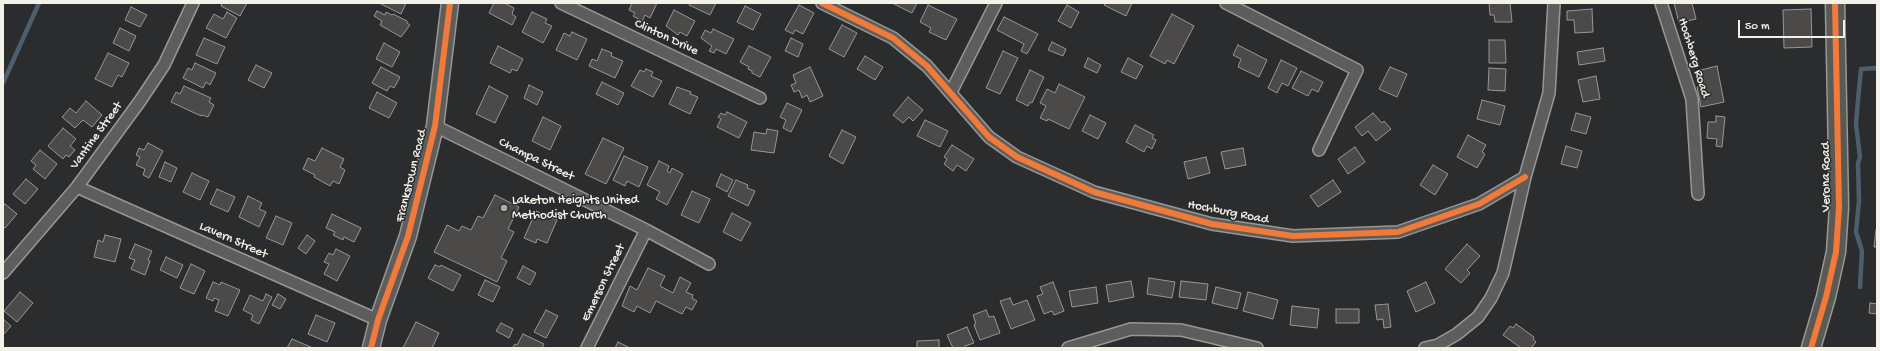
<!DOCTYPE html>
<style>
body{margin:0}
#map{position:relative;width:1880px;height:351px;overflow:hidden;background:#2b2c2d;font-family:"Gochi Hand",sans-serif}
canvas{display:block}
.frame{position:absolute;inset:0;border:4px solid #f4f1e8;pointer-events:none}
.scale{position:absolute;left:1738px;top:20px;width:107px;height:18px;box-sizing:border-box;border:2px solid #f4f1e8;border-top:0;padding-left:5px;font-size:12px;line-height:14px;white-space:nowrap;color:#f4f1e8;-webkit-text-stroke:3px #2a2d2e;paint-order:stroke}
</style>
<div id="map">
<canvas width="1880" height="351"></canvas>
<div class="frame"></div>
<div class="scale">50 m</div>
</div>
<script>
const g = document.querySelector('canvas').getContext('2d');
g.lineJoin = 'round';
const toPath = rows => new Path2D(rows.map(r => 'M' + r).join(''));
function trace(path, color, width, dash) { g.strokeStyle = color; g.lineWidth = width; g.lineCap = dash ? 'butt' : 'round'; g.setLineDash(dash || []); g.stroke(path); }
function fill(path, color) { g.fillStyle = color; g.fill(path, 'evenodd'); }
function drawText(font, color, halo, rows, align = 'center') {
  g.font = font + ' "Gochi Hand",sans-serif'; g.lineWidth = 3; g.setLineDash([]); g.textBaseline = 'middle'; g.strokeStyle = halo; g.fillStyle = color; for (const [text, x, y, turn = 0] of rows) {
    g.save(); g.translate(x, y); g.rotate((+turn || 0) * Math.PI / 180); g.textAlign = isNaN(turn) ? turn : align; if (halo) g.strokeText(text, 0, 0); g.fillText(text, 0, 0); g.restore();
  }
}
trace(toPath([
 [3,83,39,3],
 [1860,287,1862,251,1856,232,1859,201,1858,163,1860,157,1856,124,1858,100,1861,69,1877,68]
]), '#4d5e6d', 4.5);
const building = toPath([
 [222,3,247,3,240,16,221,6,222,3],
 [379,3,406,3,401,14,379,3],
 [494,3,504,3,514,8,512,14,516,17,512,25,489,13,494,3],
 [632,3,657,3,650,18,645,15,642,21,633,16,635,13,629,10,632,3],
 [690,3,716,3,710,15,689,5,690,3],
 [892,3,917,3,912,13,892,3],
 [1106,3,1132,3,1126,16,1104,5,1106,3],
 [1489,3,1510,3,1512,22,1495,22,1494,15,1490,15,1489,3],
 [1674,3,1692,3,1696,19,1679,23,1674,3],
 [799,5,814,13,803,34,795,30,793,34,785,30,799,5],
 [928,5,957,19,946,40,929,32,931,28,920,22,928,5],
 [1067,5,1079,12,1071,28,1058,21,1067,5],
 [745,6,761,14,753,30,737,22,745,6],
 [131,7,147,15,140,27,125,20,131,7],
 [1592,9,1593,32,1575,33,1574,20,1567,20,1567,11,1592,9],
 [1811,9,1812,47,1784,48,1783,10,1811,9],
 [674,10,695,21,687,36,680,32,678,35,666,26,674,10],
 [377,11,385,15,386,12,392,15,393,14,407,21,407,23,410,25,401,37,380,25,382,21,374,16,377,11],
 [227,12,237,18,226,38,206,28,214,14,223,19,227,12],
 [532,12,547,19,545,23,552,26,543,43,522,32,532,12],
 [1172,14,1194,26,1174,64,1167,60,1165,64,1150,56,1172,14],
 [1004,17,1038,34,1027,54,1021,51,1024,44,997,30,1004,17],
 [842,25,857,33,844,57,829,49,842,25],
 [120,28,136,36,129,51,113,43,120,28],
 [713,29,734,39,726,54,716,49,714,53,709,51,712,46,701,38,705,30,711,33,713,29],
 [572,32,587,39,577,60,556,50,564,33,570,36,572,32],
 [204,38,225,47,217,64,196,55,204,38],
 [791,38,803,44,798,57,785,51,791,38],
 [1489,40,1505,40,1506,63,1489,63,1489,40],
 [1052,42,1066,49,1063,56,1048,50,1052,42],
 [384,43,400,52,392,67,376,59,384,43],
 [1238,45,1267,60,1259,77,1238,67,1241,59,1233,55,1238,45],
 [498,46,523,59,517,71,512,69,510,73,490,63,498,46],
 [749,46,771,57,760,77,752,73,752,71,748,69,749,67,740,62,749,46],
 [1603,48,1605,61,1579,65,1577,52,1603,48],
 [602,49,612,53,611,56,623,61,615,78,589,66,592,59,597,61,602,49],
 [1003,51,1018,58,1000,94,986,88,1003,51],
 [108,53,129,63,122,77,118,75,112,87,95,79,108,53],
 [865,56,883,67,875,80,857,69,865,56],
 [1088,58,1101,65,1097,73,1084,67,1088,58],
 [1128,58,1143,66,1136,79,1121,72,1128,58],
 [1281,60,1297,68,1288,86,1282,83,1277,93,1268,88,1281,60],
 [195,63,216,73,210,85,206,82,203,88,183,78,188,68,192,70,195,63],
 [256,65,272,73,264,88,248,80,256,65],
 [1717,66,1724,102,1701,107,1697,87,1700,86,1697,71,1717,66],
 [381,67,400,77,394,88,390,86,387,91,372,83,381,67],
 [810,67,823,96,810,102,807,95,802,98,799,90,794,92,791,85,796,83,793,75,810,67],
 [1390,67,1407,74,1397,97,1379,89,1390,67],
 [1489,68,1506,69,1505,91,1488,90,1489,68],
 [646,69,653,72,651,76,662,81,653,97,631,86,640,70,644,72,646,69],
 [1030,70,1044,77,1032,103,1030,102,1028,106,1016,100,1030,70],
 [1301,71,1323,82,1318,92,1312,89,1308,96,1292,88,1301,71],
 [1596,76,1600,99,1583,102,1578,80,1596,76],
 [602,82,624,93,618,105,596,94,602,82],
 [1059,84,1085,97,1069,129,1048,119,1047,121,1040,118,1046,106,1040,103,1047,89,1055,93,1059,84],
 [529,85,543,92,537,105,524,98,529,85],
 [184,86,211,98,209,102,214,105,208,117,202,115,201,116,171,102,176,92,180,94,184,86],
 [489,86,508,96,495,123,476,114,489,86],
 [677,87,691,92,690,94,698,97,690,114,669,104,677,87],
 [377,92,397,103,389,118,369,108,377,92],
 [908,97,923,110,913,121,909,117,903,123,893,115,908,97],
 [1482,100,1505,106,1500,125,1477,119,1482,100],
 [86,101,102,115,92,127,83,120,75,128,62,117,70,108,76,113,86,101],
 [787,103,802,110,791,132,783,128,786,120,780,117,787,103],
 [727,112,747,122,739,138,717,127,721,119,718,117,721,113,725,115,727,112],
 [1373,113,1382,123,1384,121,1391,129,1376,141,1368,131,1362,136,1355,127,1373,113],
 [1576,113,1591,117,1586,134,1571,130,1576,113],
 [1090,115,1106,123,1098,139,1082,131,1090,115],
 [1716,116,1725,117,1722,147,1716,146,1717,139,1707,138,1708,122,1716,122,1716,116],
 [543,117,561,126,550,150,532,141,543,117],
 [925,120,948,131,940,147,917,136,925,120],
 [1135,125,1154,135,1152,138,1156,140,1152,149,1147,146,1144,152,1126,142,1135,125],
 [63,128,76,139,70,146,75,150,69,157,66,155,63,159,48,146,63,128],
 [767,129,778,131,774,153,751,150,754,132,766,134,767,129],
 [842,130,856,137,843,164,829,156,842,130],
 [1468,135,1486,145,1482,152,1485,154,1477,168,1457,157,1468,135],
 [603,138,624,148,606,184,585,174,603,138],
 [148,143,163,151,149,178,143,175,145,169,136,165,140,157,136,155,139,148,144,150,148,143],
 [952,145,974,159,966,171,957,165,953,171,944,164,947,159,944,157,952,145],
 [1566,146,1582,151,1577,168,1561,164,1566,146],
 [1355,147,1365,162,1348,174,1338,159,1355,147],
 [322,148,344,159,340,167,345,170,339,184,333,181,330,186,314,177,315,175,303,169,308,158,315,161,322,148],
 [1243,148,1246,165,1225,169,1221,152,1243,148],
 [40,150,57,164,45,179,33,169,36,165,31,161,40,150],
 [624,156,648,167,639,187,627,181,625,186,613,180,624,156],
 [1206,157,1210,173,1188,179,1184,162,1206,157],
 [659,161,669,166,667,171,670,173,672,168,683,174,667,205,656,199,660,192,647,185,659,161],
 [165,162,177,168,171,182,159,177,165,162],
 [1433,165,1448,174,1435,195,1420,185,1433,165],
 [192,173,209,181,200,200,183,192,192,173],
 [721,174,733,180,727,192,716,186,721,174],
 [26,179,38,189,25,204,13,194,26,179],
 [736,180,748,185,747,188,755,191,748,206,728,196,736,180],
 [1333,180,1341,192,1318,207,1310,196,1333,180],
 [217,189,235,197,228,212,210,204,217,189],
 [692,191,710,199,699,223,681,215,692,191],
 [495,195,519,207,508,229,514,232,501,258,507,261,497,282,434,252,447,225,459,231,462,226,471,230,478,216,483,218,495,195],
 [248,196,262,203,259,209,266,212,259,227,239,217,248,196],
 [5,204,17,214,5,228,3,227,3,206,5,204],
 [536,211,557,220,547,243,537,239,536,243,524,238,536,211],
 [732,213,751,223,741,241,723,232,732,213],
 [332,214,361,228,354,242,344,237,343,240,333,235,335,232,326,228,332,214],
 [276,216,292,223,283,245,266,238,276,216],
 [1876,230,1877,230,1877,247,1874,247,1876,230],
 [105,235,121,239,115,262,94,257,98,240,103,242,105,235],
 [307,235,315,241,306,254,298,248,307,235],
 [135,244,152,251,148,260,150,261,145,275,131,269,135,260,129,258,135,244],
 [1467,244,1480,256,1467,270,1470,273,1461,283,1445,269,1467,244],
 [336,249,350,256,337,281,324,274,329,264,324,262,329,253,333,255,336,249],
 [166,257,183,265,177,278,160,270,166,257],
 [191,264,205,271,194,294,180,288,191,264],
 [435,265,440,267,441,265,461,275,453,291,428,278,435,265],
 [523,266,536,273,530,285,517,278,523,266],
 [648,268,665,276,660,286,673,293,680,277,691,283,686,292,693,295,692,298,697,301,692,310,686,307,682,314,656,301,650,313,637,306,634,312,622,306,630,286,637,290,648,268],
 [1149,278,1175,282,1172,298,1147,294,1149,278],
 [485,280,500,287,493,302,478,295,485,280],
 [1131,281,1134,297,1109,302,1106,285,1131,281],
 [1181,281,1208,284,1206,300,1179,297,1181,281],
 [213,282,220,285,221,282,240,290,228,316,215,311,219,300,214,298,213,301,206,298,213,282],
 [1053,282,1064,311,1054,315,1052,311,1044,314,1037,296,1043,294,1040,287,1053,282],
 [1426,282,1435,303,1416,312,1407,291,1426,282],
 [1096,287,1098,303,1072,307,1069,291,1096,287],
 [1216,287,1241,293,1237,309,1212,303,1216,287],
 [20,292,33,303,17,322,4,311,20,292],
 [1248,292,1278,300,1273,319,1243,311,1248,292],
 [266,294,272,297,259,324,251,320,253,315,243,310,250,295,263,301,266,294],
 [278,294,286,299,280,309,272,305,278,294],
 [1010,298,1013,305,1027,300,1035,320,1011,329,1000,301,1010,298],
 [1870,303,1877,304,1877,314,1869,313,1870,303],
 [1388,304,1391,327,1384,328,1383,319,1377,320,1375,305,1388,304],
 [1292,306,1319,309,1317,328,1290,325,1292,306],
 [1336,309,1359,309,1359,323,1336,323,1336,309],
 [546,310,558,316,546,338,534,332,546,310],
 [986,310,989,317,994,316,1000,333,980,340,974,325,976,324,973,315,986,310],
 [316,315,335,323,327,342,308,334,316,315],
 [3,319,11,326,3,335,3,319],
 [416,322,439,333,432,348,403,348,416,322],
 [501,323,513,329,509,338,496,331,501,323],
 [1516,324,1534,337,1533,339,1536,342,1531,348,1521,348,1503,335,1510,326,1513,328,1516,324],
 [967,327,974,343,965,346,965,348,953,348,947,335,967,327],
 [523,334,544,344,542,348,512,348,515,344,517,345,523,334],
 [292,339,313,348,287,348,292,339],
 [939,340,939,348,917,348,917,341,939,340],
 [618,342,630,348,615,348,618,342]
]);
fill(building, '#4c4949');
trace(building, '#979796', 1);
const minor = toPath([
 [561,3,760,98],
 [822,3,893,38,927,66,989,137,1017,157,1094,192,1212,224,1293,236,1398,232,1479,204,1525,177],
 [1226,3,1357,70,1319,150],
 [1661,3,1692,99,1698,194],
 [951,92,996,3],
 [435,126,646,230,709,264],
 [77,187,378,320],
 [3,273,77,187,140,101,164,65,193,3],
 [587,348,646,230],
 [1068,348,1131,329,1181,330,1257,348],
 [1425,348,1438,345,1457,334,1478,317,1491,298,1503,273,1525,177,1549,93,1554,3]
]);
const secondary = toPath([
 [371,348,378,320,408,236,435,126,450,3]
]);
const primary = toPath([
 [1811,348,1826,297,1836,252,1839,207,1835,3]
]);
trace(minor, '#979796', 14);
trace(secondary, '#979796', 19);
trace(primary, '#979796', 21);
trace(minor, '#5d5d5c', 11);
trace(secondary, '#5d5d5c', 16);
trace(primary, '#5a5a55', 18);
trace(toPath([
 [822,3,893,38,927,66,989,137,1017,157,1094,192,1212,224,1293,236,1398,232,1479,204,1525,177],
 [371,348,378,320,408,236,435,126,450,3],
 [1811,348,1826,297,1836,252,1839,207,1835,3]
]), '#f17a3a', 6);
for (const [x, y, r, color] of [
 [504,208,4,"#aeaca7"]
]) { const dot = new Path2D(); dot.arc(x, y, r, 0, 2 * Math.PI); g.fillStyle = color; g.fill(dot); trace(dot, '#2a2d2e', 1.5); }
drawText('13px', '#f4f1e8', '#2a2d2e', [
 ["Clinton Drive",666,38,25],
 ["Hochberg Road",1693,58,73],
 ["Vantine Street",97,136,-54],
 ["Champa Street",536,160,26],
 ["Frankstown Road",412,176,-76],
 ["Verona Road",1827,177,-90],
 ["Hochburg Road",1228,213,11],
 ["Lavern Street",233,241,24],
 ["Emerson Street",604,283,-64]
]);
drawText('13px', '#f4f1e8', '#2a2d2e', [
 ["Laketon Heights United",512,201],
 ["Methodist Church",512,216]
], 'left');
</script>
